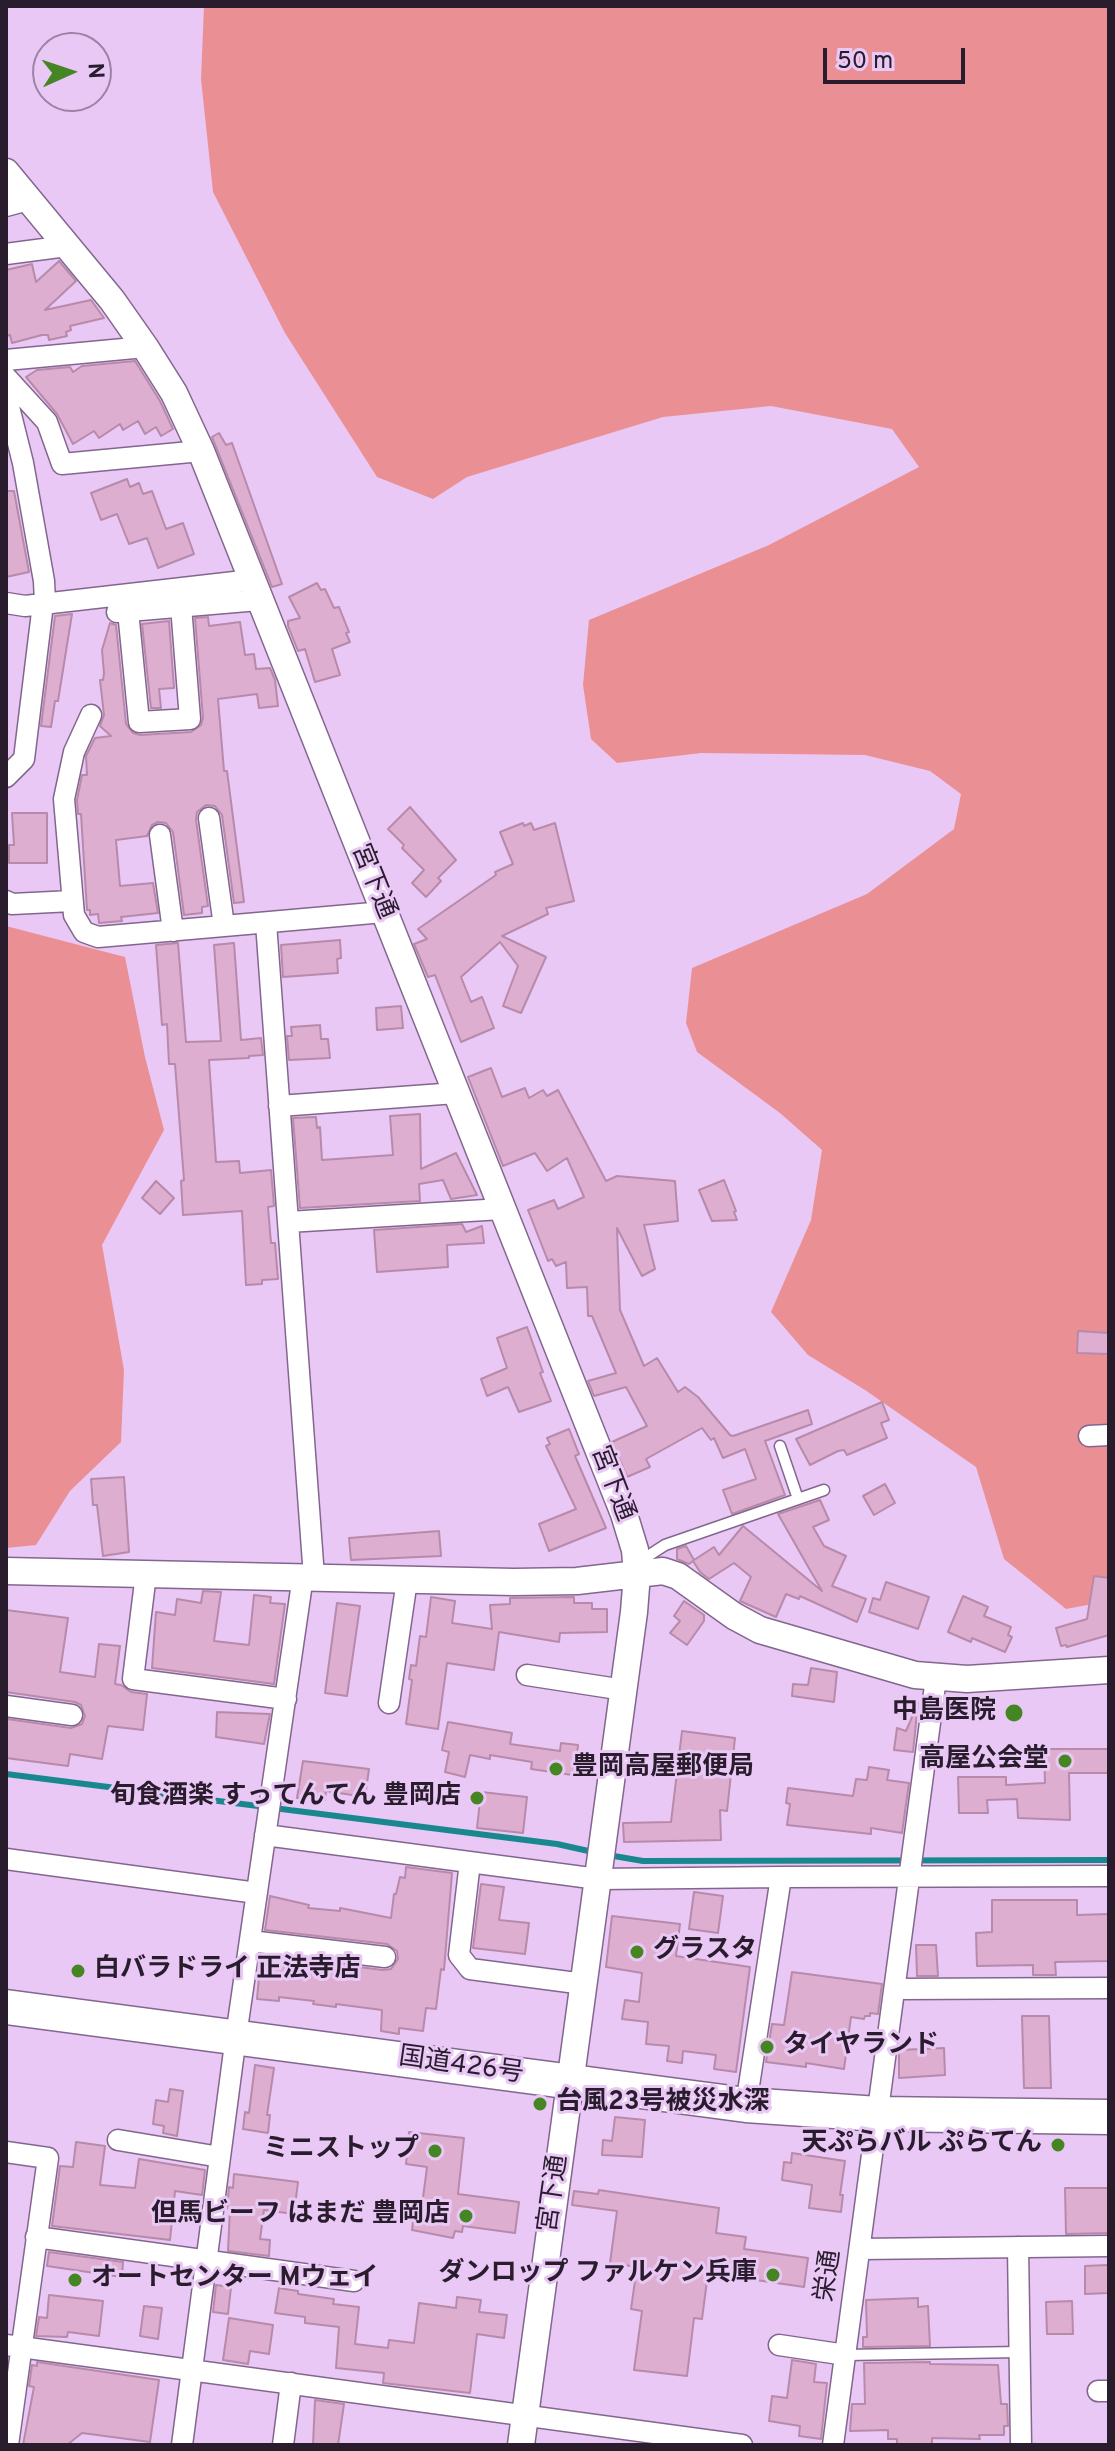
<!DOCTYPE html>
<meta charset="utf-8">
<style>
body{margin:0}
#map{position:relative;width:1115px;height:2451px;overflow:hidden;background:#e9c8f5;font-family:Overpass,sans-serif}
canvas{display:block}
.frame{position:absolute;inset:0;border:8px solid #281c2d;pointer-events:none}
.north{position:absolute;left:32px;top:32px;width:80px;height:80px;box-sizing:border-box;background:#e9c8f5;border:2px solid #9c83a5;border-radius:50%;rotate:87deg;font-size:22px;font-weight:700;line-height:32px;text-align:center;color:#281c2d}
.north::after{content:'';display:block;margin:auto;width:28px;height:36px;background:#468524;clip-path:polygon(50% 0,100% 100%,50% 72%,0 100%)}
.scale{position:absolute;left:823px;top:48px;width:142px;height:36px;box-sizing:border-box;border:4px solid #281c2d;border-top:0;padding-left:10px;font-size:24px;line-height:28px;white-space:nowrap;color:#281c2d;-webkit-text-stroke:6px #e9c8f5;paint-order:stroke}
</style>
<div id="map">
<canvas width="1115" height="2451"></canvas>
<div class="frame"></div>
<div class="north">N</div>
<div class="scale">50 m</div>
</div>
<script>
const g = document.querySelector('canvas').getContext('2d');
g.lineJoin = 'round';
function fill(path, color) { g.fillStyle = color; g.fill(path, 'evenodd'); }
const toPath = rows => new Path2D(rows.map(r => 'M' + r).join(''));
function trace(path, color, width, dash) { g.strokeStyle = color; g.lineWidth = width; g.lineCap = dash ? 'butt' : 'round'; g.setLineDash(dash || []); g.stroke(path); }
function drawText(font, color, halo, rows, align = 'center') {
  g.font = font + ' Overpass,"Noto Sans JP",sans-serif'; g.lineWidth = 6; g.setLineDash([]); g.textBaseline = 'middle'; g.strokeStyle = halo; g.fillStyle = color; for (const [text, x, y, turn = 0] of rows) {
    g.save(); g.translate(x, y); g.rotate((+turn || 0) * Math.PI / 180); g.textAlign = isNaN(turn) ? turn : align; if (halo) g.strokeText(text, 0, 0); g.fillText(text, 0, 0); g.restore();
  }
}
fill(toPath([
 [204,6,1109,6,1109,1601,1066,1609,1004,1559,976,1467,865,1390,808,1355,771,1312,811,1220,822,1150,780,1113,697,1052,686,1023,692,968,867,894,954,829,961,794,930,771,865,755,701,753,617,763,591,739,583,685,589,620,769,545,919,467,892,429,771,406,663,417,467,477,433,499,377,477,285,333,213,192,201,79],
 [6,926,125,957,145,1057,164,1130,102,1245,124,1370,121,1442,70,1491,36,1545,6,1548]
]), '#ea9095');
trace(toPath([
 [6,1774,557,1844,593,1852],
 [608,1855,643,1861,1109,1860]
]), '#19888e', 6);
const building = toPath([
 [59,261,76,281,45,310,91,300,104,318,70,326,71,330,66,332,67,336,49,340,48,335,42,335,12,343,10,335,6,336,6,270,32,264,36,282,59,261],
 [135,361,160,401,173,429,161,436,156,427,145,434,138,421,123,430,120,424,99,438,94,431,73,444,57,414,26,377,37,370,70,367,73,372,82,366,135,361],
 [219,433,226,445,232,443,282,584,272,587,212,437,219,433],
 [127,479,130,487,139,483,143,494,152,491,166,529,183,523,194,554,158,568,147,538,129,544,117,514,101,520,91,493,127,479],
 [6,491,14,491,29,572,6,577,6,491],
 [317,583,321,590,325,589,334,608,339,607,349,632,346,633,350,642,332,649,340,675,315,682,305,649,298,651,288,626,288,621,300,618,289,597,317,583],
 [72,614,58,701,55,701,51,727,41,726,55,616,72,614],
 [208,617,209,626,240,622,245,655,254,654,256,669,270,668,275,680,278,706,259,708,257,694,218,699,224,771,227,771,244,902,234,903,222,815,215,806,206,805,197,812,196,820,208,906,202,907,202,913,184,915,173,832,166,823,158,822,152,825,147,836,116,840,120,886,153,883,158,913,121,917,122,921,99,923,98,914,90,915,90,910,87,910,81,814,78,814,77,800,82,775,87,775,86,756,95,738,111,736,100,726,104,715,100,680,103,680,104,673,102,650,110,623,116,625,126,724,133,733,140,735,191,732,201,725,203,718,195,618,208,617],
 [169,621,174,688,159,689,161,708,151,708,142,624,169,621],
 [410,807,456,860,438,878,441,881,426,897,412,883,424,870,402,848,404,845,388,829,410,807],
 [12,813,47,813,47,863,9,863,9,845,14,845,12,813],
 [523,823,524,826,531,823,534,830,555,823,574,901,546,908,548,914,502,936,546,957,521,1013,503,1006,518,966,500,942,461,977,471,1002,482,997,494,1028,461,1042,435,975,428,977,414,944,427,939,418,929,496,875,495,872,513,864,500,832,523,823],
 [340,940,341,958,337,959,338,973,283,977,281,945,340,940],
 [178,943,186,1042,221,1041,214,945,234,943,241,1040,261,1038,263,1055,249,1056,249,1058,209,1060,216,1162,239,1161,240,1173,271,1170,274,1206,268,1207,271,1243,275,1243,278,1279,262,1280,262,1284,246,1285,242,1211,183,1215,181,1181,184,1180,175,1064,169,1064,167,1024,162,1025,156,945,178,943],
 [401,1006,403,1028,377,1030,376,1008,401,1006],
 [320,1025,321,1039,328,1039,330,1058,289,1060,287,1036,292,1036,291,1027,320,1025],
 [491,1068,502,1097,525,1088,529,1098,543,1090,547,1096,558,1090,606,1181,617,1176,675,1181,678,1221,644,1225,655,1269,642,1276,617,1228,620,1310,644,1366,657,1358,678,1392,685,1387,698,1397,730,1435,733,1436,808,1410,812,1424,765,1441,785,1495,732,1514,723,1490,756,1479,745,1449,723,1458,714,1438,711,1440,702,1428,646,1459,650,1467,627,1477,612,1442,647,1426,626,1387,594,1396,588,1381,616,1373,592,1316,588,1316,587,1287,567,1288,566,1262,556,1266,552,1259,548,1261,528,1210,554,1200,558,1209,584,1197,567,1158,547,1171,535,1153,503,1166,468,1077,491,1068],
 [420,1114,421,1169,456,1153,477,1195,451,1199,443,1180,419,1184,420,1201,300,1208,293,1118,316,1117,317,1128,320,1127,322,1160,393,1155,390,1116,420,1114],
 [724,1180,736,1211,734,1212,737,1220,712,1221,699,1190,724,1180],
 [156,1181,174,1198,160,1214,142,1198,156,1181],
 [462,1224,466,1232,482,1226,484,1243,447,1245,448,1267,377,1272,374,1230,462,1224],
 [527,1327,543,1372,540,1373,551,1401,519,1412,508,1387,487,1396,481,1379,507,1368,497,1338,527,1327],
 [1078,1331,1109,1333,1109,1354,1077,1353,1078,1331],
 [882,1402,889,1420,881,1423,887,1438,847,1455,844,1450,838,1451,810,1465,796,1439,882,1402],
 [569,1429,579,1454,575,1456,606,1528,549,1551,539,1524,576,1509,546,1446,550,1444,547,1438,569,1429],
 [124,1477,129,1552,103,1556,97,1505,93,1505,91,1479,124,1477],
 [885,1484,895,1503,874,1515,863,1496,885,1484],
 [820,1500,829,1520,813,1527,824,1546,846,1556,832,1586,866,1599,857,1622,800,1596,799,1599,786,1594,776,1617,740,1601,751,1577,734,1563,709,1579,700,1572,693,1561,689,1564,677,1559,677,1549,686,1546,694,1560,714,1547,719,1555,743,1526,822,1591,778,1514,820,1500],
 [439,1531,441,1556,351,1560,349,1538,439,1531],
 [1094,1576,1109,1578,1109,1635,1067,1647,1066,1645,1061,1646,1056,1628,1087,1619,1094,1576],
 [886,1582,929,1597,918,1629,869,1612,873,1598,880,1600,886,1582],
 [203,1591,221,1592,214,1641,249,1645,254,1595,271,1597,270,1603,285,1604,274,1684,152,1668,156,1612,175,1615,177,1599,201,1603,203,1591],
 [963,1596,988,1607,984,1616,1011,1627,1008,1635,1012,1637,1005,1652,972,1638,971,1642,948,1632,963,1596],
 [431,1597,455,1601,452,1623,492,1629,490,1605,510,1604,510,1598,574,1597,574,1603,592,1603,592,1609,607,1609,607,1632,560,1633,559,1642,499,1632,494,1670,447,1663,438,1729,406,1724,412,1680,409,1679,411,1665,416,1666,420,1636,426,1637,431,1597],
 [684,1601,704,1615,704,1621,687,1645,670,1633,680,1621,674,1616,684,1601],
 [337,1603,360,1606,347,1696,325,1693,337,1603],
 [6,1610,68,1618,60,1672,95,1677,99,1644,120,1646,115,1684,121,1685,131,1692,147,1694,143,1730,108,1726,102,1759,70,1754,68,1766,6,1758,7,1719,71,1728,82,1724,85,1716,81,1705,75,1702,6,1692,6,1610],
 [811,1668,837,1672,834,1702,792,1696,793,1684,808,1685,811,1668],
 [918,1703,913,1752,894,1750,897,1728,906,1731,918,1703],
 [217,1712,270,1714,264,1744,216,1737,217,1712],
 [448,1722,512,1733,510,1744,560,1751,561,1743,578,1745,577,1759,588,1761,586,1777,531,1769,532,1762,490,1755,490,1759,470,1755,465,1777,445,1772,449,1752,442,1750,448,1722],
 [682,1731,735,1738,727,1811,720,1810,721,1840,624,1842,623,1823,671,1822,682,1731],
 [1044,1749,1109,1749,1109,1773,1069,1773,1070,1820,1018,1818,1017,1799,987,1800,988,1813,959,1813,958,1777,1006,1777,1006,1785,1045,1783,1044,1749],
 [303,1761,369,1769,365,1797,326,1791,325,1800,297,1798,303,1761],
 [869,1767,889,1770,887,1780,909,1783,902,1833,871,1828,871,1834,787,1825,790,1804,786,1803,788,1788,853,1796,856,1779,867,1780,869,1767],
 [481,1792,527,1797,523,1833,477,1828,481,1792],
 [406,1867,452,1873,444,1970,441,1969,436,2009,426,2008,423,2031,399,2028,399,2034,381,2031,382,2010,336,2004,336,2007,313,2004,314,2001,279,1997,279,2001,257,1999,261,1955,383,1970,391,1969,398,1959,397,1951,387,1944,265,1930,270,1896,309,1905,308,1908,340,1911,340,1908,391,1918,394,1894,396,1894,400,1877,405,1878,406,1867],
 [481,1884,504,1887,499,1920,529,1923,525,1954,473,1948,481,1884],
 [694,1892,723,1896,718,1933,689,1929,694,1892],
 [992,1900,1077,1900,1077,1915,1109,1914,1109,1961,1055,1962,1056,1975,1033,1975,1033,1965,977,1966,976,1933,992,1932,992,1900],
 [612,1916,680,1924,676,1956,750,1967,736,2072,714,2069,716,2055,683,2051,682,2063,667,2061,669,2046,646,2044,648,2022,622,2019,625,2000,639,2002,642,1973,606,1967,612,1916],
 [916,1945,936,1945,938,1976,917,1976,916,1945],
 [792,1972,882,1984,878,2014,870,2013,870,2016,865,2016,864,2019,851,2017,844,2069,806,2063,806,2067,766,2062,772,2024,784,2025,792,1972],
 [1022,2016,1049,2016,1051,2088,1024,2088,1022,2016],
 [944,2048,945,2075,899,2078,899,2050,944,2048],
 [255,2065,274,2068,267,2115,270,2115,268,2133,243,2129,245,2112,249,2113,255,2065],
 [170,2089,183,2091,177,2136,163,2133,164,2126,153,2124,156,2100,168,2102,170,2089],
 [615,2117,645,2120,642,2157,602,2155,603,2140,612,2141,615,2117],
 [409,2132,464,2138,458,2194,519,2202,515,2233,463,2226,462,2232,455,2231,453,2238,412,2230,414,2212,421,2213,427,2167,406,2164,409,2132],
 [76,2142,105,2146,100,2185,135,2188,139,2159,205,2170,202,2195,175,2191,170,2240,52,2226,60,2166,73,2167,76,2142],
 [792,2153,845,2161,840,2195,843,2195,841,2212,809,2208,812,2185,782,2180,784,2162,791,2163,792,2153],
 [234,2174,298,2182,294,2214,264,2210,260,2239,270,2240,269,2256,228,2251,230,2209,227,2208,229,2187,233,2188,234,2174],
 [1065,2188,1109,2188,1109,2233,1066,2234,1065,2188],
 [599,2190,719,2208,716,2233,746,2237,744,2249,808,2258,804,2287,708,2273,702,2319,694,2318,687,2376,634,2370,642,2311,631,2309,637,2267,610,2263,617,2211,572,2205,574,2191,598,2194,599,2190],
 [49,2252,123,2262,122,2277,47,2266,49,2252],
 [1108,2265,1108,2293,1085,2294,1085,2266,1108,2265],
 [216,2285,231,2287,228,2314,213,2312,216,2285],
 [279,2288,298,2291,298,2294,334,2299,333,2304,359,2307,355,2344,388,2348,389,2340,414,2343,419,2303,456,2308,457,2297,481,2300,479,2312,507,2315,504,2338,477,2334,470,2393,383,2383,384,2373,336,2368,339,2327,305,2323,305,2317,275,2313,279,2288],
 [49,2295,103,2301,99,2336,68,2332,67,2337,36,2336,39,2317,47,2318,49,2295],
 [918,2298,918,2307,928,2306,930,2346,863,2347,863,2337,867,2337,866,2300,918,2298],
 [1072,2301,1073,2334,1047,2334,1046,2302,1072,2301],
 [144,2306,162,2308,158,2339,140,2336,144,2306],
 [229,2318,273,2325,269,2354,250,2351,248,2364,223,2360,229,2318],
 [792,2360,816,2364,814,2382,827,2383,821,2439,799,2436,800,2426,769,2421,772,2396,787,2398,792,2360],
 [37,2362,159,2380,150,2442,82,2433,67,2445,23,2445,34,2387,29,2386,32,2365,37,2366,37,2362],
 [930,2362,930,2364,998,2365,1001,2404,1007,2404,1008,2426,1004,2426,1004,2435,979,2435,980,2439,932,2438,932,2444,897,2445,897,2439,888,2439,888,2430,850,2431,852,2404,865,2404,864,2363,930,2362],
 [315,2400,344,2404,338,2445,313,2445,315,2400]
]);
fill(building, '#ddaed0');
trace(building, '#b78aaa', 2);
const service = toPath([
 [780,1446,798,1499],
 [640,1567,648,1556,665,1545,824,1490],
 [846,2355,1019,2352]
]);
const minor = toPath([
 [6,206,28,200],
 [6,254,67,246],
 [6,360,145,347],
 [6,377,47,422,62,464,201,451],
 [6,395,23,463,44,581,45,603],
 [6,603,25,606,252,580],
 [128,611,139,722,190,719,181,606],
 [117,612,259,600],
 [91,715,74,752,64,799,74,915,84,932,98,937,384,912],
 [6,777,24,759,43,604],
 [209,818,224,926],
 [160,835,173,931],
 [6,901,12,904,72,901],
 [266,923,288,1222,502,1209],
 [279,1106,456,1093],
 [288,1222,314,1577],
 [1089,1436,1109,1435],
 [146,1574,133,1679,286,1699],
 [527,1675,624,1690],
 [389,1703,407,1580],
 [6,1706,72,1715],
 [265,1835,598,1879,781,1877],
 [6,1859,257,1893],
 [470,1862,459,1955,470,1969,584,1984],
 [250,1941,385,1957],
 [895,1989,1109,1988],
 [746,2105,781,1877,1109,1876],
 [118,2140,220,2157],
 [6,2152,48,2158,8,2445],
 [36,2237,354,2281],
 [1018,2247,1021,2445],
 [860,2249,1109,2246],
 [6,2345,742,2445],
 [779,2345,846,2355],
 [1098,2391,1109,2391],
 [182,2445,236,2036,303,1576],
 [283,2445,291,2383],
 [833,2445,936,1678]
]);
const tertiary = toPath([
 [6,172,112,300,145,347,174,393,201,451,624,1514,635,1550,637,1574,634,1612,521,2445],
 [6,1571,514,1582,577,1581,663,1571,678,1576,734,1616,760,1630,915,1675,967,1679,1109,1670]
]);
const trunk = toPath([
 [6,2007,746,2105,878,2114,1109,2117]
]);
trace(service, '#83668e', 13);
trace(minor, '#83668e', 23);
trace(tertiary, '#83668e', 29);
trace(trunk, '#83668e', 37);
trace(service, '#fff', 10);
trace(minor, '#fff', 20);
trace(tertiary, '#fff', 26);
trace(trunk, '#fff', 34);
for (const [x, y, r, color] of [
 [1014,1713,10,"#468524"],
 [1065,1761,8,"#468524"],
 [556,1769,8,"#468524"],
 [477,1798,8,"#468524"],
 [637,1952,8,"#468524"],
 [78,1971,8,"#468524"],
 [767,2047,8,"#468524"],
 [540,2104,8,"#468524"],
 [1058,2145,8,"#468524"],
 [435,2151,8,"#468524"],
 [466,2216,8,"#468524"],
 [773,2275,8,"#468524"],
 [75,2280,8,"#468524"]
]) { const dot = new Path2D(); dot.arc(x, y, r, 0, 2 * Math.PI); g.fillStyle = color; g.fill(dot); trace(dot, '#e9c8f5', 3); }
drawText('26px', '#281c2d', '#e9c8f5', [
 ["宮下通",372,882,68],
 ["宮下通",611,1484,69],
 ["国道426号",461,2067,8],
 ["宮下通",555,2194,-82],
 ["栄通",830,2276,-82]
]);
drawText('bold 26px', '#281c2d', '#e9c8f5', [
 ["中島医院",996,1713],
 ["高屋公会堂",1049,1761],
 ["豊岡高屋郵便局",572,1769,"left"],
 ["旬食酒楽 すってんてん 豊岡店",461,1798],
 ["グラスタ",653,1952,"left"],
 ["白バラドライ 正法寺店",94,1971,"left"],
 ["タイヤランド",783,2047,"left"],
 ["台風23号被災水深",556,2104,"left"],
 ["天ぷらバル ぷらてん",1042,2145],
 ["ミニストップ",419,2151],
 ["但馬ビーフ はまだ 豊岡店",450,2216],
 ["ダンロップ ファルケン兵庫",757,2275],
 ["オートセンター Mウェイ",91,2280,"left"]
], 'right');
</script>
